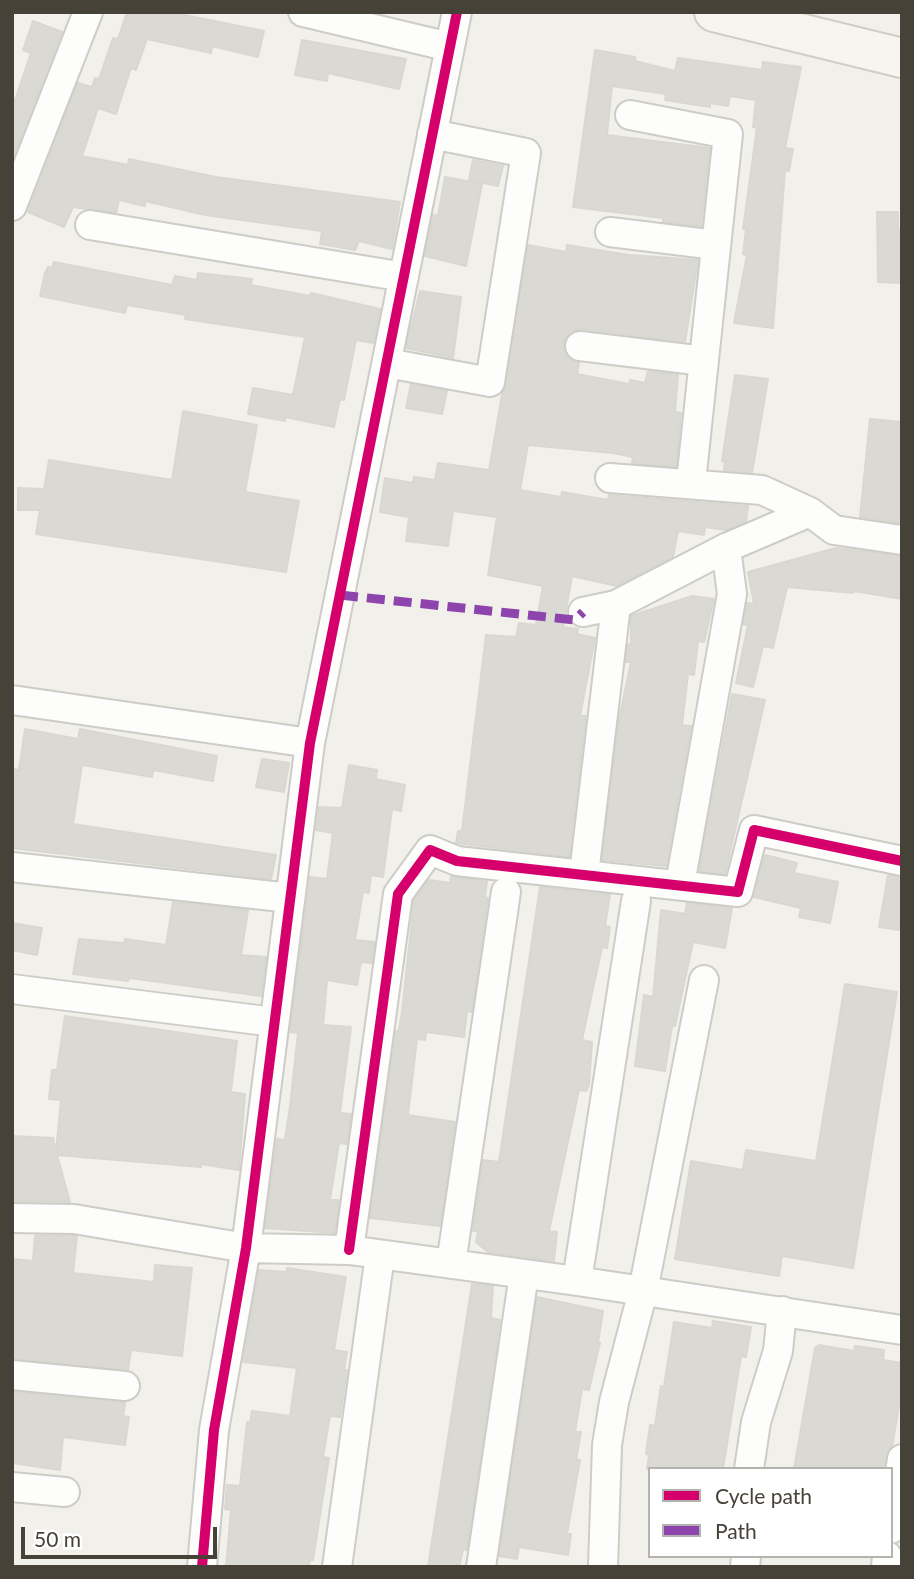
<!DOCTYPE html>
<style>
body{margin:0}
#map{position:relative;width:914px;height:1579px;overflow:hidden;background:#f1f0eb;font-family:Lato,sans-serif}
canvas{display:block}
.frame{position:absolute;inset:0;border:14px solid #474238;pointer-events:none}
.legend{position:absolute;left:648px;top:1467px;width:245px;height:91px;box-sizing:border-box;background:#fff;border:2px solid #b5b3af;margin:0;padding:9px 12px;list-style:none;font-size:21px;color:#474238}
.legend li{display:flex;align-items:center;gap:14px;height:35px}
.legend b{width:35px;border:2px solid #b5b3af}
.scale{position:absolute;left:21px;top:1527px;width:196px;height:32px;box-sizing:border-box;border:4px solid #474238;border-top:0;padding-left:9px;font-size:21px;line-height:24px;white-space:nowrap;color:#474238;-webkit-text-stroke:5px #fff;paint-order:stroke}
</style>
<div id="map">
<canvas width="914" height="1579"></canvas>
<div class="frame"></div>
<ul class="legend">
<li><b style="height:9px;background:#d6006c"></b>Cycle path</li>
<li><b style="height:9px;background:#8e44ad"></b>Path</li>
</ul>
<div class="scale">50 m</div>
</div>
<script>
const g = document.querySelector('canvas').getContext('2d');
g.lineJoin = 'round';
function fill(path, color) { g.fillStyle = color; g.fill(path, 'evenodd'); }
const toPath = rows => new Path2D(rows.map(r => 'M' + r).join(''));
function trace(path, color, width, dash) { g.strokeStyle = color; g.lineWidth = width; g.lineCap = dash ? 'butt' : 'round'; g.setLineDash(dash || []); g.stroke(path); }
const building = toPath([
 [127,12,170,12,264,31,258,57,212,46,211,53,147,39,136,70,131,68,116,114,98,108,82,156,128,165,129,159,216,177,400,202,392,249,359,241,355,250,320,244,322,231,205,215,145,201,145,206,119,200,116,213,73,207,64,227,28,212,78,83,92,87,95,78,99,79,113,38,118,39,127,12],
 [33,21,62,32,12,160,12,109,31,53,23,50,33,21],
 [302,40,406,59,399,89,328,73,327,81,295,75,302,40],
 [595,50,635,57,635,61,675,71,678,58,762,70,763,62,801,67,785,148,793,149,789,171,785,170,773,328,734,323,747,255,743,254,746,229,743,229,757,128,753,127,756,100,730,96,728,106,710,103,710,107,665,100,666,94,612,86,607,135,710,148,701,226,663,222,663,218,573,207,595,50],
 [473,160,503,166,498,186,469,180,473,160],
 [445,177,482,184,466,266,425,256,433,215,438,216,445,177],
 [877,212,898,212,898,229,902,229,902,283,878,282,877,212],
 [528,245,566,252,567,245,629,255,698,260,685,342,582,329,567,336,564,345,570,359,579,363,577,374,629,384,630,380,645,383,648,371,678,375,675,412,681,413,676,467,632,463,633,457,613,453,528,445,520,490,561,497,562,492,608,500,609,495,748,506,746,522,726,530,705,527,704,535,678,531,673,557,617,586,572,576,563,627,578,629,577,634,595,638,580,716,586,716,569,857,456,843,458,831,462,831,486,635,516,637,519,623,536,625,543,586,488,575,497,517,453,511,448,546,406,541,409,517,380,512,385,478,413,483,414,477,435,480,438,463,489,470,528,245],
 [54,262,172,285,175,276,197,280,198,273,252,279,251,285,310,296,311,293,380,309,373,343,356,340,344,400,340,399,334,427,285,417,285,421,248,414,253,388,293,395,305,337,185,319,186,315,127,305,125,313,40,296,45,273,48,267,52,268,54,262],
 [420,291,461,297,453,358,406,348,420,291],
 [735,375,768,379,752,473,724,470,725,462,722,461,735,375],
 [411,384,447,391,442,414,406,408,411,384],
 [183,411,257,425,245,492,299,501,286,572,36,534,40,510,18,510,18,488,44,489,49,460,172,480,183,411],
 [870,419,902,422,902,523,860,517,870,419],
 [836,548,902,556,902,599,854,591,853,593,787,587,773,648,763,646,753,687,736,683,748,625,743,624,747,603,754,604,748,572,836,548],
 [692,596,714,599,704,642,698,641,694,675,688,674,682,725,691,726,666,866,602,860,619,720,631,662,626,662,628,644,631,645,631,616,692,596],
 [732,694,765,700,725,874,699,871,732,694],
 [25,729,78,739,80,729,217,756,213,781,153,770,152,777,82,765,73,824,276,855,271,879,12,848,12,769,19,770,25,729],
 [262,759,289,763,284,792,256,787,262,759],
 [349,765,377,770,376,779,405,785,401,811,392,809,383,877,371,875,369,893,363,892,355,940,375,942,372,963,361,962,357,985,327,980,323,1025,351,1027,340,1113,351,1114,347,1144,339,1143,330,1200,339,1200,335,1233,265,1228,277,1139,285,1140,290,1106,298,1033,290,1032,310,877,327,879,333,833,316,830,319,807,342,808,349,765],
 [765,855,797,863,794,873,838,882,830,923,799,917,801,908,754,897,765,855],
 [888,875,902,877,899,930,879,927,888,875],
 [451,877,487,881,485,897,488,898,472,1012,467,1011,464,1037,426,1032,425,1040,417,1039,408,1115,455,1122,440,1226,370,1218,396,1031,399,1031,402,1012,414,900,429,880,450,883,451,877],
 [540,887,610,895,605,926,610,927,607,948,602,947,582,1040,592,1042,589,1085,586,1091,579,1090,549,1231,557,1232,554,1261,488,1252,476,1242,478,1231,473,1231,483,1160,499,1162,540,887],
 [173,902,248,910,241,955,266,957,261,996,130,978,128,981,73,974,79,939,124,943,125,939,166,945,173,902],
 [687,903,732,908,725,948,693,942,675,1026,672,1026,665,1071,635,1066,644,995,653,997,661,910,685,914,687,903],
 [12,923,42,928,37,955,12,950,12,923],
 [845,984,897,992,853,1268,782,1256,779,1276,675,1259,691,1161,743,1170,746,1150,816,1161,845,984],
 [65,1016,237,1041,231,1092,245,1094,239,1170,201,1164,201,1167,57,1155,70,1202,12,1201,12,1136,53,1138,56,1152,61,1100,49,1099,52,1070,57,1070,65,1016],
 [35,1235,77,1236,73,1273,154,1282,155,1265,192,1268,182,1356,131,1350,128,1370,12,1359,12,1259,33,1261,35,1235],
 [287,1268,346,1277,334,1350,347,1352,344,1370,347,1370,340,1417,330,1416,323,1457,329,1458,313,1560,310,1560,309,1567,226,1567,231,1510,225,1509,227,1485,240,1486,247,1422,250,1423,252,1411,290,1416,297,1368,243,1362,259,1270,287,1272,287,1268],
 [472,1284,493,1286,491,1318,500,1320,467,1550,463,1549,459,1567,428,1567,472,1284],
 [537,1297,603,1311,598,1343,600,1343,589,1390,582,1389,575,1432,581,1432,576,1460,580,1460,567,1534,571,1534,568,1555,519,1547,517,1559,499,1556,537,1297],
 [713,1321,751,1327,746,1357,741,1356,723,1469,647,1469,649,1455,646,1454,650,1425,655,1426,661,1386,664,1387,674,1322,712,1328,713,1321],
 [819,1345,854,1351,855,1346,884,1350,883,1360,902,1363,902,1388,892,1447,884,1469,794,1469,815,1348,819,1345],
 [12,1392,125,1402,123,1416,129,1417,125,1445,63,1437,60,1470,12,1463,12,1392]
]);
fill(building, '#dad9d4');
trace(building, '#d9d7d1', 2);
const street = toPath([
 [303,12,450,47],
 [630,115,728,134,691,482],
 [12,206,88,12],
 [90,225,404,277],
 [610,232,716,245],
 [580,346,704,361],
 [387,363,490,382,526,153,432,134],
 [610,478,762,490,810,512,834,530,902,540],
 [583,612,616,605,726,548,810,512],
 [12,700,310,743],
 [12,867,290,898],
 [584,874,616,605],
 [680,884,732,594,726,548],
 [12,989,274,1022],
 [12,1218,74,1219,246,1248,349,1250,577,1281,902,1330],
 [349,1250,398,894,430,850,457,861,738,892,754,830,902,861],
 [451,1264,506,892],
 [577,1281,636,901],
 [12,1375,125,1386],
 [749,1469,756,1422,778,1351,782,1311],
 [12,1487,65,1492],
 [891,1529,902,1459],
 [202,1567,214,1430,246,1248,310,743,457,12],
 [337,1567,380,1255],
 [481,1567,524,1274],
 [603,1567,607,1445,614,1402,643,1291,704,980],
 [745,1567,746,1556],
 [886,1567,887,1556]
]);
const secondary = toPath([
 [714,12,902,58]
]);
trace(street, '#cdccc7', 32);
trace(secondary, '#d0cdc3', 42);
trace(street, '#fdfdfc', 28);
trace(secondary, '#f6f5f0', 38);
trace(toPath([
 [340,595,575,620,583,612]
]), '#8e44ad', 9, [18, 9]);
trace(toPath([
 [349,1250,398,894,430,850,457,861,738,892,754,830,902,861],
 [202,1567,214,1430,246,1248,310,743,457,12]
]), '#d6006c', 10);
</script>
